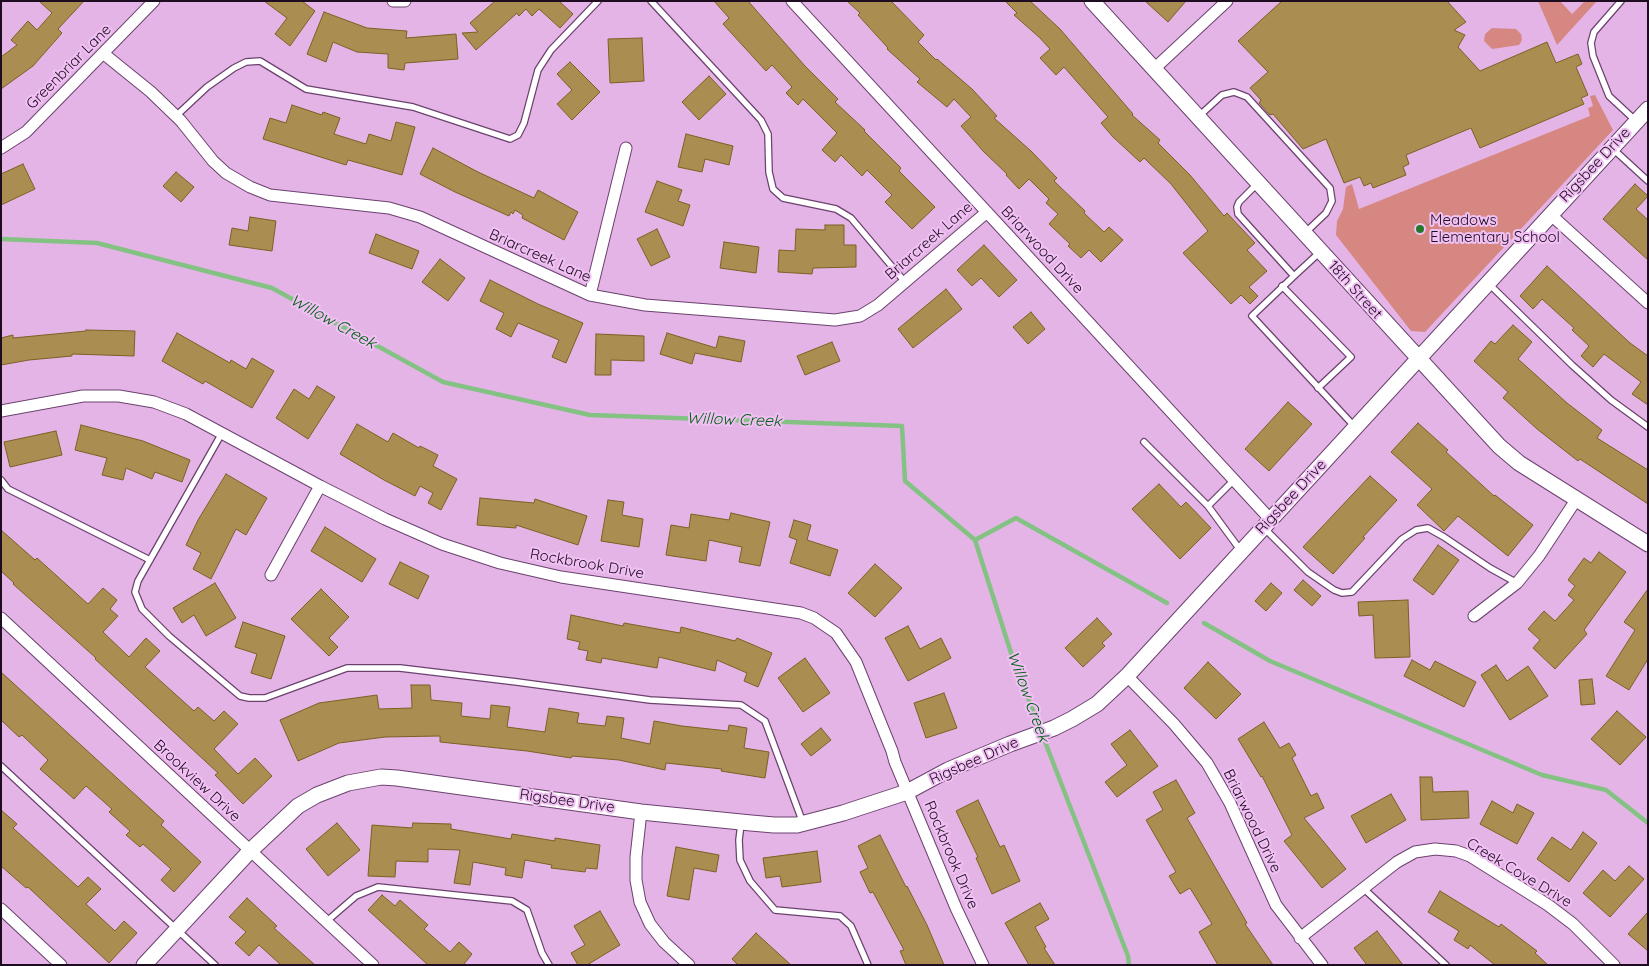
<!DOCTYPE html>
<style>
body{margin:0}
#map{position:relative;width:1649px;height:966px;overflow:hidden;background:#e4b4e7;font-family:Quicksand,sans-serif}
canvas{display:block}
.frame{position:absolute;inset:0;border:2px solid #1e0d20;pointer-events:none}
</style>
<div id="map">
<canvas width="1649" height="966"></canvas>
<div class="frame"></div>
</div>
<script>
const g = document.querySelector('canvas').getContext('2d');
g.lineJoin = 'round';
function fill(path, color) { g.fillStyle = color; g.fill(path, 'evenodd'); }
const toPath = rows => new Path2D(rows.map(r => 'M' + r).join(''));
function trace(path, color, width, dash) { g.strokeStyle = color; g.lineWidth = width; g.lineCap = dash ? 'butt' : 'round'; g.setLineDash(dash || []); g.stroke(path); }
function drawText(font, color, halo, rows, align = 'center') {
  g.font = font + ' Quicksand,sans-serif'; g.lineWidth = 4; g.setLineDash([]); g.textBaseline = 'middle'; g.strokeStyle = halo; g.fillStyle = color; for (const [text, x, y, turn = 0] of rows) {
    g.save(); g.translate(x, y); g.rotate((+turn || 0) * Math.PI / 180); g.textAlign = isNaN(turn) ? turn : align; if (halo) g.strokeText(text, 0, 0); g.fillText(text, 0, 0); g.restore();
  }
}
fill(toPath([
 [1538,1,1560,1,1572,14,1585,1,1597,1,1557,45],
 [1492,28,1516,29,1521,34,1522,39,1521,42,1519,45,1492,49,1484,41,1485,34],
 [1595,95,1613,130,1425,332,1411,331,1336,235,1337,221,1343,209,1346,187,1352,184,1359,209,1590,116,1588,108,1593,106,1590,96]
]), '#d68781');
trace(toPath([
 [1,239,97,243,272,288,443,382,590,415,902,426,905,481,975,540,1013,659,1128,956,1129,965],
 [975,540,1016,518,1167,603],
 [1204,623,1270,661,1542,775,1606,790,1648,823]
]), '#84c284', 4.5);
const building = toPath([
 [39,1,84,1,58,29,62,33,33,66,1,89,1,57,17,45,11,40,28,21,37,30,52,13,39,1],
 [264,1,302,1,315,11,290,46,275,34,287,18,264,1],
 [495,1,559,1,573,14,560,28,539,9,532,16,526,9,519,16,517,13,476,50,462,33,478,32,470,23,495,1],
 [714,1,748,1,805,66,838,99,835,102,865,130,864,131,901,168,899,171,935,207,912,229,885,202,892,195,867,170,862,176,841,155,835,162,822,150,837,133,803,99,798,105,786,93,792,87,772,65,766,71,723,24,729,18,714,1],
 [847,1,891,1,924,35,918,42,936,60,937,59,972,89,997,116,994,118,1031,151,1057,178,1054,181,1085,211,1084,213,1104,232,1109,227,1123,240,1101,262,1089,250,1081,258,1068,246,1070,244,1049,224,1058,214,1046,203,1049,199,1029,179,1019,189,1006,175,1007,174,983,151,961,126,971,117,954,99,947,107,917,82,920,79,887,49,888,48,858,15,860,13,847,1],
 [1005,1,1030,1,1060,29,1133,114,1132,115,1160,140,1158,143,1190,175,1224,216,1227,213,1255,243,1247,250,1267,271,1249,287,1258,296,1250,304,1241,295,1231,304,1183,253,1208,231,1171,184,1144,158,1140,162,1113,137,1101,123,1108,117,1064,67,1056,75,1040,58,1050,49,1040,38,1014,15,1017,13,1005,1],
 [1145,1,1186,1,1168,22,1145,1],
 [1282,1,1447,1,1466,22,1454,30,1465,35,1458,47,1480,71,1547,42,1556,63,1578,54,1582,64,1576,67,1588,95,1581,98,1584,104,1480,148,1471,128,1406,155,1409,164,1403,167,1406,175,1373,188,1371,183,1364,186,1360,177,1344,183,1326,139,1303,149,1273,114,1270,115,1259,103,1261,100,1250,88,1268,72,1238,41,1282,1],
 [324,12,367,28,407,31,406,38,456,34,458,59,405,63,404,70,388,68,388,54,357,52,333,42,326,62,307,54,324,12],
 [642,38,644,81,610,83,608,39,642,38],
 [570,62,600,92,572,120,557,104,572,90,557,74,570,62],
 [709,76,726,94,699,120,682,102,709,76],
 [292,105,322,115,323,112,340,118,334,134,366,144,369,134,391,141,396,122,415,127,402,175,348,160,346,165,263,139,270,118,286,123,292,105],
 [686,134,733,146,729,165,705,159,702,172,678,167,686,134],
 [433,148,478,172,534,198,538,190,578,212,564,240,522,218,523,215,515,210,513,214,511,212,509,216,455,192,420,174,433,148],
 [23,164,35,189,1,205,1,174,23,164],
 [176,172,194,187,181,202,163,186,176,172],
 [657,181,682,190,678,201,690,205,683,226,645,212,657,181],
 [1635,184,1648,196,1636,209,1648,220,1648,260,1603,219,1635,184],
 [250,217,276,221,272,251,229,245,232,228,248,231,250,217],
 [825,225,844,225,844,245,856,245,856,267,813,268,812,274,778,272,779,250,795,251,796,229,825,230,825,225],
 [657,229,670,257,651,266,637,239,657,229],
 [376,234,419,251,412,269,369,253,376,234],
 [724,242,759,247,756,273,720,268,724,242],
 [984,245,1017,280,999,297,981,278,972,286,957,270,984,245],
 [440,259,465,278,448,301,422,282,440,259],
 [1547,266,1630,343,1648,356,1648,405,1632,394,1641,382,1604,354,1593,367,1581,356,1589,346,1572,330,1574,328,1542,299,1533,309,1520,296,1547,266],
 [490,280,538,304,583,323,566,363,552,357,559,340,518,323,511,337,496,329,504,313,480,301,490,280],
 [946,289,962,309,913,348,898,329,946,289],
 [1031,312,1045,329,1028,344,1013,327,1031,312],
 [1513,325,1532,342,1518,359,1567,403,1602,430,1597,438,1648,470,1648,504,1580,459,1578,461,1537,429,1503,398,1508,392,1474,361,1491,341,1495,344,1513,325],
 [86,330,135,331,134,356,72,354,72,356,29,360,1,365,1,338,13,335,13,338,86,331,86,330],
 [177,333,230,363,231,360,246,369,252,358,274,371,252,408,205,381,203,384,162,361,177,333],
 [667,333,716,348,719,336,745,341,741,362,695,353,692,364,660,354,667,333],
 [596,334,644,336,644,361,611,360,611,375,595,375,596,334],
 [832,342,840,361,805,375,797,356,832,342],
 [317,386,335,397,308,439,276,418,294,389,309,399,317,386],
 [1288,402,1312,424,1269,471,1245,449,1288,402],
 [1418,423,1448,450,1446,452,1494,496,1495,495,1533,525,1508,556,1458,516,1444,531,1417,505,1432,489,1391,452,1418,423],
 [357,424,388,442,393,433,419,448,420,446,438,455,433,466,457,479,441,510,428,503,433,493,420,486,415,496,384,480,340,454,357,424],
 [81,425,143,441,190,460,182,482,155,472,152,479,126,468,123,480,102,475,107,458,75,450,81,425],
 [56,431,62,455,10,467,4,442,56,431],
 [226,474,267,498,246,535,236,529,211,579,193,569,201,553,186,545,198,520,226,474],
 [1370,476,1397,500,1363,537,1365,538,1333,574,1303,547,1370,476],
 [1159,484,1181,507,1186,502,1211,528,1180,559,1132,509,1159,484],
 [480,498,534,503,535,499,587,516,578,545,516,525,516,528,477,525,480,498],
 [608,500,624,502,622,515,643,519,639,547,601,541,608,500],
 [731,513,770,522,760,566,739,562,742,547,709,540,706,561,666,555,671,525,689,528,691,514,729,520,731,513],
 [794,520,811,525,807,540,838,550,830,576,790,563,797,540,789,537,794,520],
 [325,527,376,559,362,582,311,551,325,527],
 [1,530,35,560,37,558,88,604,103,588,117,600,110,609,118,616,103,632,129,657,146,638,160,651,145,667,194,711,198,707,214,721,224,711,238,724,214,749,238,774,255,758,272,776,243,804,215,775,218,773,95,659,96,658,13,584,14,583,1,571,1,530],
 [1438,545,1459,560,1433,595,1413,580,1438,545],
 [1599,552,1626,572,1584,630,1587,634,1555,669,1533,648,1540,640,1528,629,1544,611,1555,621,1574,600,1568,595,1575,586,1568,580,1584,558,1591,563,1599,552],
 [400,562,429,576,418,599,389,584,400,562],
 [875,564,902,588,875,617,848,593,875,564],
 [1303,580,1321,596,1312,606,1294,590,1303,580],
 [215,583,236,618,206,636,194,615,182,623,173,608,215,583],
 [1271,583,1282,593,1266,611,1255,601,1271,583],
 [321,589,349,617,329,638,338,647,329,656,291,619,321,589],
 [1648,589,1648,659,1629,690,1606,676,1635,630,1624,622,1648,589],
 [1408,600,1410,657,1375,658,1373,615,1359,616,1358,602,1408,600],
 [571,615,623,626,624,623,680,633,681,627,735,641,737,638,772,653,758,687,744,681,747,673,717,660,715,671,659,657,657,668,602,658,601,663,586,660,588,651,578,649,580,642,567,639,571,615],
 [1097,618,1112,634,1102,643,1105,646,1083,667,1065,648,1097,618],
 [243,622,285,636,271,679,251,673,257,654,235,647,243,622],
 [908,626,920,649,941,638,951,658,908,681,885,638,908,626],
 [805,658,830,693,803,712,778,678,805,658],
 [1412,660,1430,670,1435,661,1476,682,1464,707,1404,676,1412,660],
 [1208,662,1241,694,1216,719,1184,688,1208,662],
 [1496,665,1507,681,1528,666,1548,696,1510,720,1481,675,1496,665],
 [1,672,164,821,161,825,201,862,174,892,161,880,171,869,143,844,140,847,126,835,130,831,109,812,112,809,86,786,74,799,40,769,48,760,22,735,19,737,1,720,1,672],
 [1592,679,1595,704,1581,705,1579,680,1592,679],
 [411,685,430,685,431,700,462,703,461,716,490,719,491,705,510,707,507,727,545,732,549,708,579,713,577,723,605,726,607,716,624,718,621,738,650,744,654,721,682,726,728,731,729,725,747,728,744,748,769,752,765,778,721,771,722,769,666,763,665,770,619,760,572,756,571,758,527,751,440,742,440,736,385,737,339,743,298,761,280,720,319,703,377,695,379,709,412,708,411,685],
 [944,693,957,728,926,738,914,703,944,693],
 [1617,711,1646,737,1620,765,1591,739,1617,711],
 [1264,722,1280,748,1289,743,1296,755,1292,758,1311,796,1317,793,1324,808,1304,818,1346,869,1322,888,1284,841,1292,835,1262,776,1261,777,1238,739,1264,722],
 [821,728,831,740,811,756,801,744,821,728],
 [1130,730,1158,766,1117,797,1105,782,1127,765,1111,744,1130,730],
 [1420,777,1432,777,1433,792,1468,791,1469,818,1421,820,1420,777],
 [1176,780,1195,813,1187,818,1247,923,1245,924,1273,965,1218,965,1199,932,1212,924,1190,888,1180,894,1169,876,1176,872,1146,820,1163,810,1153,792,1176,780],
 [1391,794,1406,820,1366,843,1351,816,1391,794],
 [978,800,1000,847,1004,845,1020,881,992,894,976,858,978,857,956,811,978,800],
 [1492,801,1513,813,1517,804,1534,813,1517,844,1480,824,1492,801],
 [1,810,17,824,13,828,78,887,88,877,101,889,86,904,115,931,124,921,137,933,109,963,28,887,26,888,1,866,1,810],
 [337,823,360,850,328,876,306,849,337,823],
 [413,823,451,824,451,829,511,839,512,834,555,841,555,838,600,845,597,869,586,868,585,872,551,868,552,865,525,860,522,878,505,875,506,868,473,862,470,885,454,883,460,850,428,849,428,862,396,861,395,877,368,876,372,825,412,828,413,823],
 [1583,832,1597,843,1569,882,1537,859,1552,837,1571,850,1583,832],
 [880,835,906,887,907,886,927,925,944,965,906,965,900,951,904,950,873,892,870,893,860,872,868,868,858,846,880,835],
 [676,847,719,855,716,872,694,868,689,900,667,896,676,847],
 [817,851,821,882,782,887,780,876,766,878,763,858,817,851],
 [1629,866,1644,879,1610,917,1583,893,1603,870,1615,881,1629,866],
 [1440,891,1499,927,1501,924,1537,951,1535,953,1548,965,1495,965,1470,945,1468,949,1454,940,1459,931,1428,912,1440,891],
 [382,895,395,906,400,900,428,925,424,929,450,952,459,942,472,954,464,964,465,965,428,965,368,910,382,895],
 [247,898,277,926,274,928,315,965,281,965,259,945,249,956,235,943,246,932,229,917,247,898],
 [1040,903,1049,919,1035,927,1046,947,1044,948,1055,965,1029,965,1005,923,1040,903],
 [600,911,620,945,587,965,578,965,571,953,585,945,574,926,600,911],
 [1648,912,1648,951,1628,934,1648,912],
 [1377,931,1403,965,1367,965,1354,948,1377,931],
 [756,933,791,965,738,965,732,959,756,933]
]);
fill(building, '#aa8d51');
trace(building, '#7b6022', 1);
const service = toPath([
 [651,1,761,120,768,134,769,172,773,189,783,198,836,209,851,218,905,282],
 [1621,1,1594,32,1591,43,1593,56,1609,96,1636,121],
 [176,116,207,87,234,68,246,62,260,61,306,89,413,107,510,139,518,135,524,123,538,70,551,50,598,1],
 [1198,117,1222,95,1234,92,1247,97,1330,188,1332,201,1326,213,1306,232],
 [1612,148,1648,181],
 [1258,183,1239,202,1237,207,1238,214,1294,276,1252,316,1355,427],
 [1294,276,1320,252],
 [1489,284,1572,365,1611,400,1648,427],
 [1282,286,1351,357,1318,388],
 [222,433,138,581,135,592,142,609,169,636,240,696,249,698,265,698,347,668,400,668,517,682,650,700,741,705,765,721,803,823],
 [1144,442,1208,506,1241,551],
 [1,480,8,489,150,560],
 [1208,506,1234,480],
 [1264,528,1308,572,1334,590,1342,593,1352,592,1402,539,1416,530,1428,528,1444,537,1490,568,1517,583],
 [1,766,215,965],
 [741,824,739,840,740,860,750,881,775,910,840,916,851,926,868,965],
 [1363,888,1446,965],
 [327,921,356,896,378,887,512,901,527,910,542,953,549,965]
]);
const minor = toPath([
 [393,1,405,1],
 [792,1,1270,519],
 [104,54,151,92,181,121,213,161,226,173,250,187,270,195,389,208,420,217,590,295,645,305,835,320,860,316,878,305,987,212],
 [1154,69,1227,1],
 [1,148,26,132,154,1],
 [1550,214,1648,303],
 [590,295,626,148],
 [1,411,83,396,119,396,154,402,186,414,320,486,385,519,442,544,500,563,561,577,801,613,814,618,836,633,856,662,892,751,895,762,956,908,983,965],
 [271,575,320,486],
 [1474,616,1517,583,1539,556,1576,500],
 [1,618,373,965],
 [1127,676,1174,724,1207,763,1230,803,1276,905,1322,965],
 [641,812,636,857,636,880,640,902,650,924,664,942,689,965],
 [1,909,61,965],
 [1300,938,1397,862,1415,852,1435,849,1456,851,1470,856,1548,905,1573,924,1614,965]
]);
const tertiary = toPath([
 [1092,1,1499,446,1519,463,1648,544],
 [144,965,250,851,298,806,317,795,348,783,381,777,397,778,641,812,751,823,774,825,797,825,843,813,907,792,948,770,1010,744,1054,728,1072,719,1097,704,1127,676,1648,109]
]);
trace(service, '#6b426e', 8);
trace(minor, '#6b426e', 13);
trace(tertiary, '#6b426e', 17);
trace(service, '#fff', 5.5);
trace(minor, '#fff', 11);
trace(tertiary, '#fff', 15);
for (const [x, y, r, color] of [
 [1420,229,5,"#217a28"]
]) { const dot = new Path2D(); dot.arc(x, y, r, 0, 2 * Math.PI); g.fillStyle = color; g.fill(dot); trace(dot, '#f1c1f4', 2); }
drawText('15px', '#1e0d20', '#f1c1f4', [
 ["Greenbriar Lane",69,67,-45],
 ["Rigsbee Drive",1595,165,-47],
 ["Briarcreek Lane",929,241,-41],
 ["Briarwood Drive",1042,250,47],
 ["Briarcreek Lane",540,256,24],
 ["18th Street",1355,290,48],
 ["Rigsbee Drive",1291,497,-47],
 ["Rockbrook Drive",587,564,10],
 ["Rigsbee Drive",974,761,-24],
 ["Brookview Drive",197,781,43],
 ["Rigsbee Drive",567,801,8],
 ["Briarwood Drive",1252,821,64],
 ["Rockbrook Drive",951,855,67],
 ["Creek Cove Drive",1519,873,31]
]);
drawText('15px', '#1e0d20', '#f1c1f4', [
 ["Meadows",1430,220],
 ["Elementary School",1430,237]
], 'left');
drawText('italic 16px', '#026213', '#f1c1f4', [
 ["Willow Creek",333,322,29],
 ["Willow Creek",734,420,2],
 ["Willow Creek",1028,697,70]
]);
</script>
